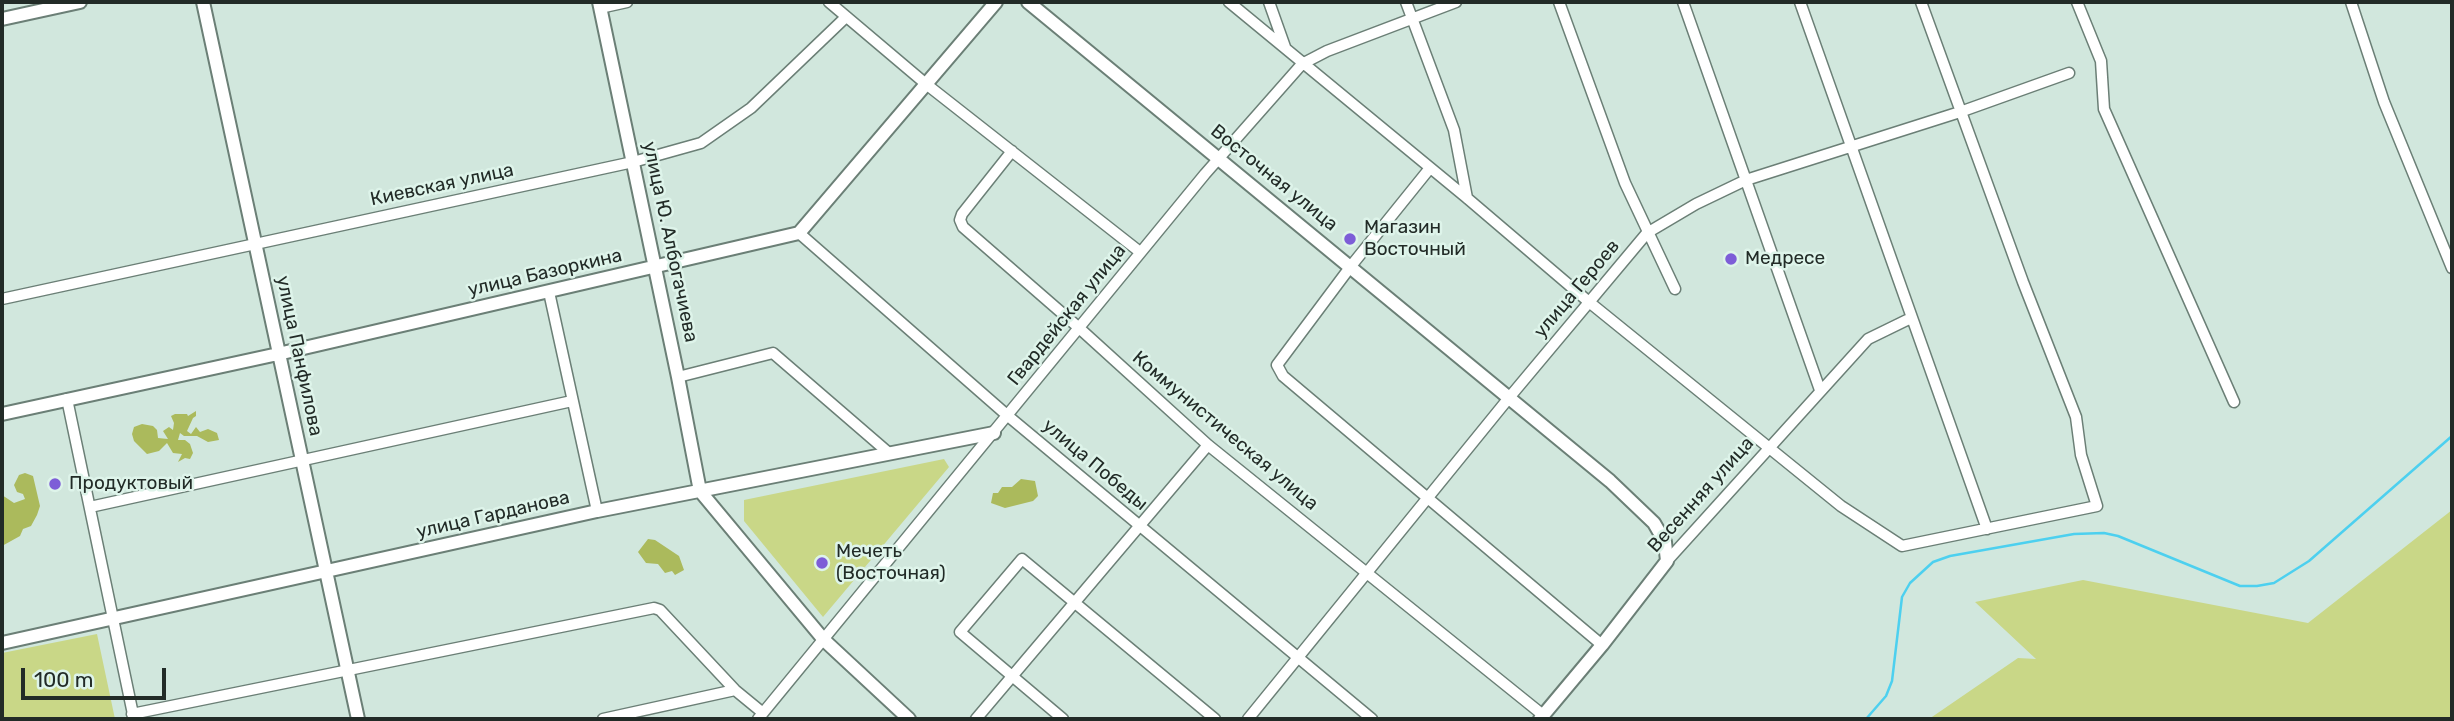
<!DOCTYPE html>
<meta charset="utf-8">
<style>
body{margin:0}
#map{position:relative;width:2454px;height:721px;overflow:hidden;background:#d1e7dd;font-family:Rubik,sans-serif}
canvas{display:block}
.frame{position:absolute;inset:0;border:4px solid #222b27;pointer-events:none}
.scale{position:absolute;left:21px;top:668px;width:145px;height:32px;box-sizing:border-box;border:4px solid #222b27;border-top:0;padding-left:9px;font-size:21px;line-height:24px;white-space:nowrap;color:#222b27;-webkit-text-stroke:5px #def4ea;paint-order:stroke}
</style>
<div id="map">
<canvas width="2454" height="721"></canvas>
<div class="frame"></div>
<div class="scale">100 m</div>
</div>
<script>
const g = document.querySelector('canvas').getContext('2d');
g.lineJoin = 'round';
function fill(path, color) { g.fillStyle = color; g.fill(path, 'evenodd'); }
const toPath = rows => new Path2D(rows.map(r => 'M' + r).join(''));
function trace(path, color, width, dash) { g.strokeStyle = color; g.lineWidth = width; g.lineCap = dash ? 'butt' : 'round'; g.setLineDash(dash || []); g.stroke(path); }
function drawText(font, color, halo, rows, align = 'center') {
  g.font = font + ' Rubik,sans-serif'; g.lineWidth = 5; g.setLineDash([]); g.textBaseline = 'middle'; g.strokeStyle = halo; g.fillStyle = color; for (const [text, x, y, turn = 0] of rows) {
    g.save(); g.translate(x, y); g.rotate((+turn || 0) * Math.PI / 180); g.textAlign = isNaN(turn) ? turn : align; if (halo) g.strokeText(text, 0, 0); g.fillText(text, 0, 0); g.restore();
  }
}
fill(toPath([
 [944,459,949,467,823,617,744,521,744,500],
 [2452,510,2452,719,1929,719,2018,658,2036,659,1975,602,2083,580,2308,623],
 [97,634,115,719,2,719,2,653]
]), '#c9d787');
fill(toPath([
 [196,411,196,416,193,418,187,431,191,434,196,427,200,432,208,429,217,433,219,440,208,442,197,436,184,436,180,433,178,440,185,440,190,444,193,453,190,459,185,458,178,462,182,454,173,453,167,443,159,451,147,454,134,441,132,434,134,427,142,424,153,426,157,430,158,438,168,439,163,431,169,427,173,430,174,423,171,416,175,414,187,414,188,416],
 [25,473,33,476,40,506,37,515,31,526,23,529,20,536,2,546,2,495,14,503,25,499,23,494,17,492,14,485,19,475],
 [1021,479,1035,481,1038,496,1033,501,1005,508,991,503,993,493,998,493,1002,487,1012,487],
 [648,539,655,540,679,556,684,570,675,575,672,571,665,573,658,564,646,563,638,552]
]), '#abba5c');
trace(toPath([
 [1866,719,1886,696,1892,681,1902,597,1910,583,1933,562,1950,556,2074,534,2104,533,2118,536,2240,586,2257,586,2274,583,2309,561,2452,436]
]), '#4dd0ef', 2.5);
const minor = toPath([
 [829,2,926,84,1140,252],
 [1229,2,1467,198,1589,302,1841,506,1902,546,2097,506,2081,455,2076,417,2023,282,1921,2],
 [1269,2,1285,47],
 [1406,2,1454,130,1467,198],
 [1559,2,1625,183,1675,289],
 [1683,2,1820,390],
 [1800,2,1987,529],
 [2077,2,2101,61,2104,109,2234,402],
 [2351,2,2384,102,2452,268],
 [600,8,627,2],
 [1012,151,962,214,960,220,963,227,1078,327,1208,445,1543,715],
 [1430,168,1351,266,1277,365,1283,376,1602,645],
 [799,233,1008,416,1372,719],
 [549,292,597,511],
 [2,299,633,162,701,143,751,108,846,17],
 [678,377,773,353,890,454],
 [67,399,134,719],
 [90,507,572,401],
 [1667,561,1868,339,1911,318],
 [132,714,654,608,660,610,735,690,763,713],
 [603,719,735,690],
 [758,719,1205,174,1302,64,1327,51,1456,2],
 [976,719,1208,445],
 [1063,719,960,632,1022,559,1215,719],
 [1248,719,1508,399,1647,233,1696,204,1746,180,1960,112,2069,73]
]);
const tertiary = toPath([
 [203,2,358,719],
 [599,2,678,377,700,491,824,640,909,719],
 [1028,2,1610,481,1654,523,1665,542,1667,561,1602,645,1540,719],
 [2,19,80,2],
 [2,414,278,354,799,233,996,2],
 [2,643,597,511,994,433]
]);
trace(minor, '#6b7f76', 13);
trace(tertiary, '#6b7f76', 16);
trace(minor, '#fff', 10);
trace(tertiary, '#fff', 12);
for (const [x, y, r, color] of [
 [1350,239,7,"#7d5dd7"],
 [1731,259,7,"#7d5dd7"],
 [55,484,7,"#7d5dd7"],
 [822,563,7,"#7d5dd7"]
]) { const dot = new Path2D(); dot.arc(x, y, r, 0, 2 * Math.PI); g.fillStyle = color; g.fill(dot); trace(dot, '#def4ea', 2.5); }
drawText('19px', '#222b27', '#def4ea', [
 ["Восточная улица",1274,178,39],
 ["Киевская улица",442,185,-12],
 ["улица Ю. Албогачиева",670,242,78],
 ["улица Базоркина",545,273,-13],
 ["улица Героев",1577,289,-50],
 ["Гвардейская улица",1067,315,-51],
 ["улица Панфилова",299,356,78],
 ["Коммунистическая улица",1225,431,40],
 ["улица Победы",1095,465,40],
 ["Весенняя улица",1701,495,-48],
 ["улица Гарданова",493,515,-13]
]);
drawText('19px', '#222b27', '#def4ea', [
 ["Магазин",1364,228],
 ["Восточный",1364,250],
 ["Медресе",1745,259],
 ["Продуктовый",69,484],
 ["Мечеть",836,552],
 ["(Восточная)",836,574]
], 'left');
</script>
